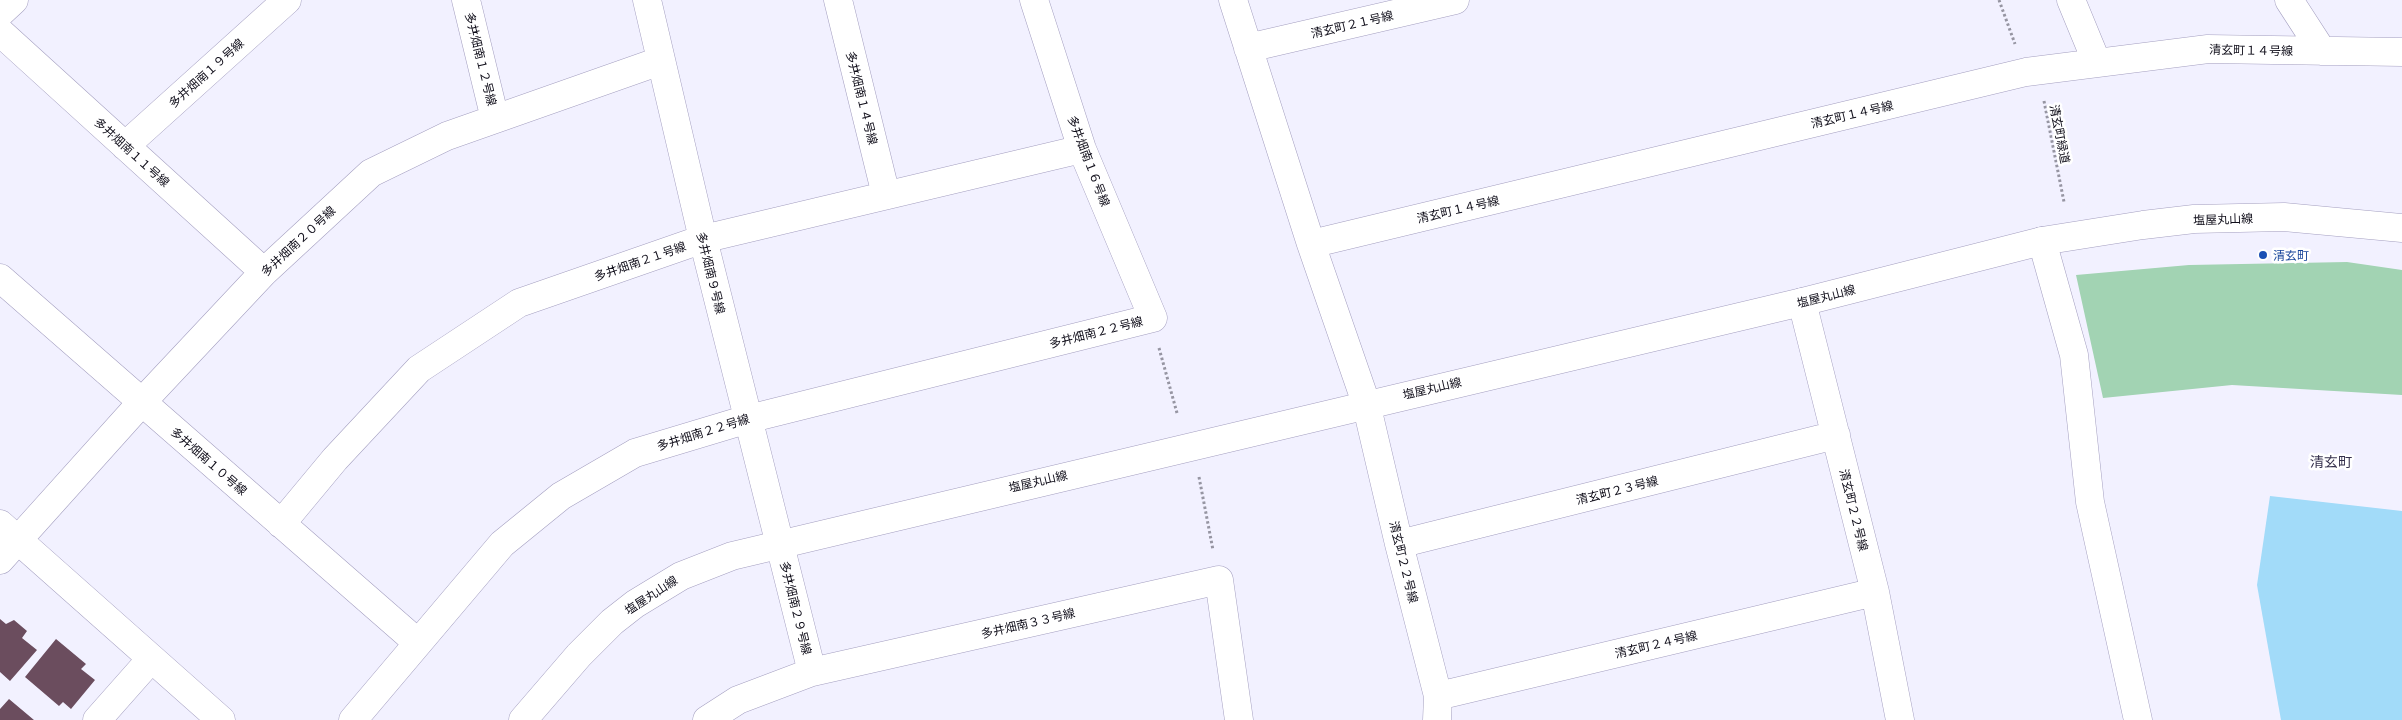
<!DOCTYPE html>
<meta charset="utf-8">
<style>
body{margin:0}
canvas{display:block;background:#f2f1ff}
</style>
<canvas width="2402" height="720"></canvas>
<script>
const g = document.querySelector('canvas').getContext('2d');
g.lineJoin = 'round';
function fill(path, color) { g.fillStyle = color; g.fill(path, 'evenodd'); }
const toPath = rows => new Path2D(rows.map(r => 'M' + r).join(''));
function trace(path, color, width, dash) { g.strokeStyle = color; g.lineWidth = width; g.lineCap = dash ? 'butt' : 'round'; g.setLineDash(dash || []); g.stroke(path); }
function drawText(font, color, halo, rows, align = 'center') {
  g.font = font + ' Georgia,"Noto Sans JP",serif'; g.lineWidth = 5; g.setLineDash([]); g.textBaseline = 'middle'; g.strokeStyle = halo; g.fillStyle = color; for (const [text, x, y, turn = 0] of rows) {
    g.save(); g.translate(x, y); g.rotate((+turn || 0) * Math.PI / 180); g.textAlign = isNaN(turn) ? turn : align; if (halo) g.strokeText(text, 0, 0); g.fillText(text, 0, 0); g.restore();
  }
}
fill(toPath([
 [2347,262,2402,270,2402,395,2232,385,2103,398,2076,275,2189,265]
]), '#a2d3b3');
fill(toPath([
 [2270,496,2402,511,2402,720,2281,720,2257,585]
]), '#a2dbf9');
fill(toPath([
 [0,619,6,624,14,620,27,631,22,638,37,650,10,681,0,672],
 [56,639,86,664,81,669,95,680,71,709,63,702,59,706,25,677],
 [9,699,34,720,0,720,0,709]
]), '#6b4d5e');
const minor = toPath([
 [466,0,495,119],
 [647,0,703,239,812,672],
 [838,0,886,195],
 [1233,0,1311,244,1366,403,1399,544,1438,696,1437,720],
 [2071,0,2097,63],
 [2289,0,2322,51],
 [0,13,14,0],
 [0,32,264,272],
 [1248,48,1455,0],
 [125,146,287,0],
 [2042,241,2074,355,2090,502,2138,720],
 [1311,244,2026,72,2208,49,2402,52],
 [0,278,418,643],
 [1802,302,1875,592,1900,720],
 [0,524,221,720],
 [281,524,335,459,419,369,519,303,703,239,1082,149],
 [1399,544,1836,435],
 [0,560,141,403,264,272,371,173,447,136,660,61],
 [1438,696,1875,592],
 [97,720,151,659],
 [353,720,502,544,561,496,635,453,748,419,1153,318,1082,149,1034,0],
 [707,720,738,700,812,672,1219,580,1239,720]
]);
const tertiary = toPath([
 [523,720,579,655,612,622,635,604,681,576,732,556,1802,302,2042,241,2143,225,2194,219,2284,217,2402,228]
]);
trace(minor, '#a49fc0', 29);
trace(tertiary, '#a49fc0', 29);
trace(toPath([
 [1999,0,2015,44],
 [2044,101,2064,202],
 [1159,348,1177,413],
 [1199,477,1213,550]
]), '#9695a2', 3, [2.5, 2.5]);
trace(minor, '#fff', 28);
trace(tertiary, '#fff', 28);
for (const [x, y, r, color] of [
 [2263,255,5,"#1a4fb4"]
]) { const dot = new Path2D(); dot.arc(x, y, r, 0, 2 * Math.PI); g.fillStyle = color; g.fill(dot); trace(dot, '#fff', 2); }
drawText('12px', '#0f0d19', '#fff', [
 ["清玄町２１号線",1352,24,-13],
 ["清玄町１４号線",2251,50,1],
 ["多井畑南１２号線",481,59,76],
 ["多井畑南１９号線",206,73,-42],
 ["多井畑南１４号線",862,98,76],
 ["清玄町１４号線",1852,114,-13],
 ["清玄町緑道",2060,134,79],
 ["多井畑南１１号線",132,152,42],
 ["多井畑南１６号線",1089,161,69],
 ["清玄町１４号線",1458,209,-13],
 ["塩屋丸山線",2223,219,-2],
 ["多井畑南２０号線",298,241,-43],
 ["多井畑南２１号線",640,261,-19],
 ["多井畑南９号線",711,273,76],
 ["塩屋丸山線",1826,296,-14],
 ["多井畑南２２号線",1096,332,-14],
 ["塩屋丸山線",1432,388,-13],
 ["多井畑南２２号線",703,432,-17],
 ["多井畑南１０号線",209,461,41],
 ["塩屋丸山線",1038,481,-13],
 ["清玄町２３号線",1617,490,-14],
 ["清玄町２２号線",1854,510,76],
 ["清玄町２２号線",1404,562,76],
 ["塩屋丸山線",651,595,-33],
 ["多井畑南２９号線",796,608,76],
 ["多井畑南３３号線",1028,623,-13],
 ["清玄町２４号線",1656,644,-13]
]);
drawText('12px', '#164399', '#fff', [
 ["清玄町",2273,255]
], 'left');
drawText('14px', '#35304c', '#fff', [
 ["清玄町",2331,462]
]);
</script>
